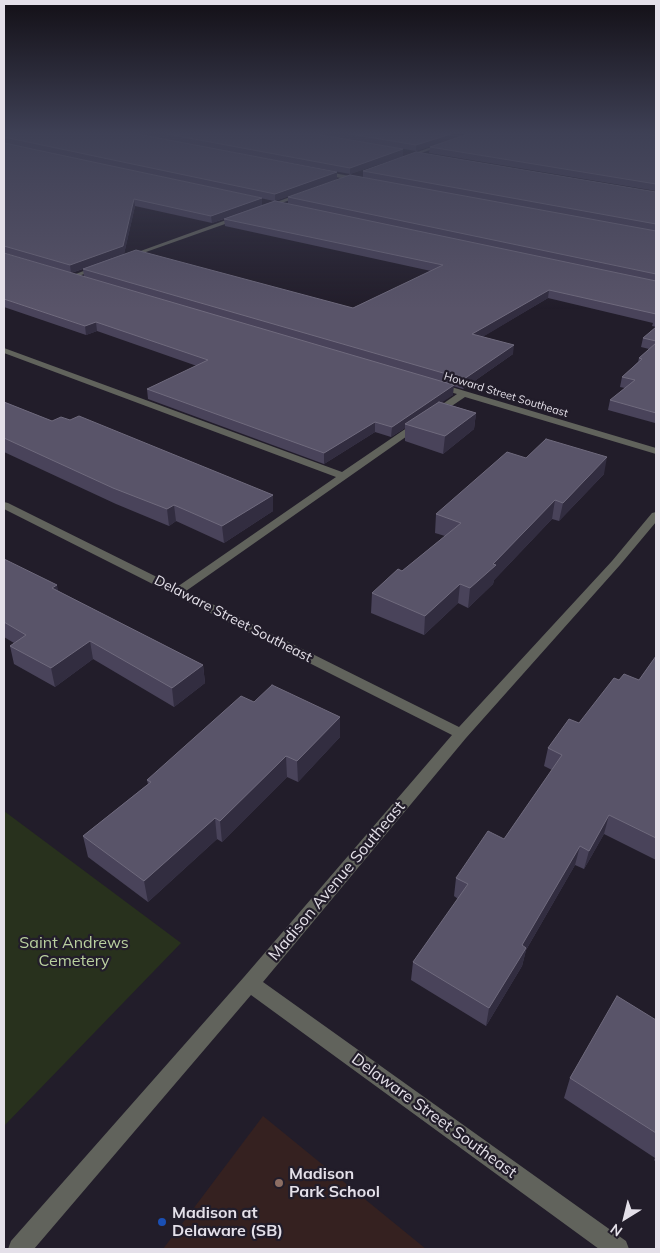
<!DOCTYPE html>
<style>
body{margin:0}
#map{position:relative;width:660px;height:1253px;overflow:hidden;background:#221d2a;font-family:Mulish,sans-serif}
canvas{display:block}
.frame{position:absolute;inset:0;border:5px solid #e4e0e9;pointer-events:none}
.north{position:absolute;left:600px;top:1193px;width:50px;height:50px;-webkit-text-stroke:4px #221d2a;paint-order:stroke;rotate:216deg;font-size:14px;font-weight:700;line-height:20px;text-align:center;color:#e4e0e9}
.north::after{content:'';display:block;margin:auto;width:18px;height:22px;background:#e4e0e9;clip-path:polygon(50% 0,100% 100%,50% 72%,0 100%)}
</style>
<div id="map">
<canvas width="660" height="1253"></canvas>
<div class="frame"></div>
<div class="north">N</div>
</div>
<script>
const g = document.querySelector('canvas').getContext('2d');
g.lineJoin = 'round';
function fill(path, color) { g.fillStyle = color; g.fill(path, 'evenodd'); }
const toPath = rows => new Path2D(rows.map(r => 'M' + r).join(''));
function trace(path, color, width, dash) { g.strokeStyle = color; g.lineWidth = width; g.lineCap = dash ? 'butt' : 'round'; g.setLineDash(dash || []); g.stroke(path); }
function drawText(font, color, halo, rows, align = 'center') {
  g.font = font + ' Mulish,sans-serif'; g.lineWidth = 4.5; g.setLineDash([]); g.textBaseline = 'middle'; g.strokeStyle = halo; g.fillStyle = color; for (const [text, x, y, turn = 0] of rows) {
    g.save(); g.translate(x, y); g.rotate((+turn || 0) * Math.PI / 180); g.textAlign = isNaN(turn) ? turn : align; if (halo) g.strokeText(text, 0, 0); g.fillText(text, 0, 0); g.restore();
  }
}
fill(toPath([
 [263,1116,426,1249,163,1249]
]), '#352120');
fill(toPath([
 [4,811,181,943,4,1126]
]), '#28311d');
fill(toPath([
 [443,143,447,144,407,158,403,157,443,143],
 [322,171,361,178,364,180,361,182,320,174,322,171],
 [301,193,306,194,268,208,263,207,301,193],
 [240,215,242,218,129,258,124,257,240,215],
 [99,265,102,267,101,268,73,278,68,277,99,265],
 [4,348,342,472,414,423,420,423,420,427,186,591,459,727,612,561,652,513,656,512,656,522,620,565,466,738,263,982,626,1241,629,1249,599,1249,251,995,34,1249,8,1249,11,1241,244,977,452,735,4,509,4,502,8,503,177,587,336,477,4,353,4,348],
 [438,383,656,448,656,454,465,397,437,416,431,416,431,412,457,394,435,388,435,384,438,383]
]), '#61635c');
fill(toPath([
 [4,134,656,134,656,191,429,153,430,147,451,140,416,151,342,139,403,156,350,174,226,151,337,172,337,179,275,201,288,204,288,197,363,177,363,171,656,192,656,423,655,423,608,410,610,400,625,388,620,387,622,377,638,362,639,358,649,349,641,347,643,338,656,327,652,326,653,323,548,298,482,337,513,354,463,389,453,386,453,395,441,402,476,413,474,429,443,454,405,441,405,428,391,437,375,432,324,464,148,399,147,389,197,366,97,331,86,335,4,307],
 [65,156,274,201,262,205,262,198],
 [135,206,212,223,224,219,225,226,431,271,353,308,124,254],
 [4,253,5,253,68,272],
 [83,269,84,277,71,273],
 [4,402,52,421,273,495,273,511,224,543,176,521,169,526,116,504,4,452],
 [526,458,604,474,559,521,552,519,494,580,493,584,468,608,458,603,424,635,371,613,372,593,402,571,445,536,435,533,436,514],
 [4,559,58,591,203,665,205,683,174,707,93,659,55,687,14,664,10,646,14,643,4,637],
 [656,656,656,860,604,834,584,869,575,865,526,950,522,966,486,1026,411,980,413,962,458,899,454,896,456,878,504,839,552,770,544,766,548,748,579,723,619,680,639,680],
 [254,702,340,717,340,737,298,782,287,777,222,842,217,839,148,902,88,857,83,836,148,784,147,780],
 [656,1020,656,1162,654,1160,655,1158,564,1098,570,1078]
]), '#49435a');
fill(toPath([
 [451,134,469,134,416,151,416,145],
 [403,149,403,156,350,174,350,168],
 [337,172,337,179,275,201,275,194],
 [262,198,262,205,212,223,211,216],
 [134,199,135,206,124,254,71,273,70,265],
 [549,290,548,298,471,344,472,334],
 [96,322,97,331,86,335,85,326],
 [514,345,513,354,463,389,464,379],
 [454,385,453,395,409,425,405,424,405,428,391,437,392,427],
 [476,413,474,429,443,454,445,436],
 [375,422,375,432,324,464,324,453],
 [607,457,604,474,559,521,563,503],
 [273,495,273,511,224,543,222,526],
 [555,500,552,519,494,580,493,584,468,608,470,588],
 [174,505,176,521,169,526,167,509],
 [460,584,458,603,424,635,425,616],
 [57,585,61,603,52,588],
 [90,641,93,659,55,687,51,668],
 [203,665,205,683,174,707,172,688],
 [340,717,340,737,298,782,297,761],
 [286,756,287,777,222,842,220,821],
 [609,815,604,834,584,869,589,851],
 [215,818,217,839,148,902,144,881],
 [580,846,575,865,526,950,522,966,486,1026,489,1008,522,945]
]), '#322d40');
const building = toPath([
 [4,134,137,134,337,172,275,194,4,137,4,134],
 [167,134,315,134,403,149,350,168,167,134],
 [350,134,451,134,416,145,350,134],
 [468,134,646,134,656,136,656,184,430,147,468,134],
 [4,143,262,198,211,216,134,199,123,246,70,265,4,246,4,143],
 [416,152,656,192,656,224,363,171,416,152],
 [350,175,656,231,656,274,288,197,350,175],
 [275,201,656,281,656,314,549,290,472,334,514,345,464,379,83,269,136,250,353,308,443,265,224,219,275,201],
 [4,253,454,385,392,427,375,422,324,453,147,389,208,360,96,322,85,326,4,299,4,253],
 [656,327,656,341,643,338,656,327],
 [656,343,656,413,610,400,635,380,622,377,642,359,639,358,656,343],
 [4,402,52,421,61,417,70,420,79,416,273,495,222,526,174,505,167,509,113,488,4,438,4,402],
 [439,402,476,413,445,436,405,424,439,402],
 [546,439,607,457,563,503,555,500,493,564,496,565,470,588,460,584,425,616,372,593,398,569,402,571,461,523,436,514,507,452,526,458,546,439],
 [4,559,57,585,52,588,203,665,172,688,90,641,51,668,10,646,26,635,4,622,4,559],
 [656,656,656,838,609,815,589,851,580,846,522,945,526,948,489,1008,413,962,468,884,456,878,488,831,504,839,562,755,548,748,569,719,579,723,614,678,619,680,624,674,639,680,656,656],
 [272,685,340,717,297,761,286,756,220,821,215,818,144,881,83,836,151,782,147,780,241,696,254,702,272,685],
 [617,996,656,1020,656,1133,570,1078,617,996]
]);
fill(building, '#595469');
trace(building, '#6f6a7d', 1);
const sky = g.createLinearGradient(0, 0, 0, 309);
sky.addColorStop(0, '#131017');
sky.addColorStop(0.43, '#3e4055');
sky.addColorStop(1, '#3e405500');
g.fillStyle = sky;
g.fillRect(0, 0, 660, 309);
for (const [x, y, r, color] of [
 [279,1183,5,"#8d6e63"],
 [162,1222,5,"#1a4fb4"]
]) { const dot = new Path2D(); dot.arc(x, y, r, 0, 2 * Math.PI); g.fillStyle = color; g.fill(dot); trace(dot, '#221d2a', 2); }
drawText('11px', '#e4e0e9', '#221d2a', [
 ["Howard Street Southeast",506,395,17]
]);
drawText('14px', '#e4e0e9', '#221d2a', [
 ["Delaware Street Southeast",233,619,27]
]);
drawText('16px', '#e4e0e9', '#221d2a', [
 ["Madison Avenue Southeast",337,881,-50],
 ["Delaware Street Southeast",434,1116,36]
]);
drawText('16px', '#b9d09f', '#221d2a', [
 ["Saint Andrews",74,943],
 ["Cemetery",74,961]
]);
drawText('bold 16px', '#e4e0e9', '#221d2a', [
 ["Madison",289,1174],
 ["Park School",289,1192],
 ["Madison at",172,1213],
 ["Delaware (SB)",172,1231]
], 'left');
</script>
